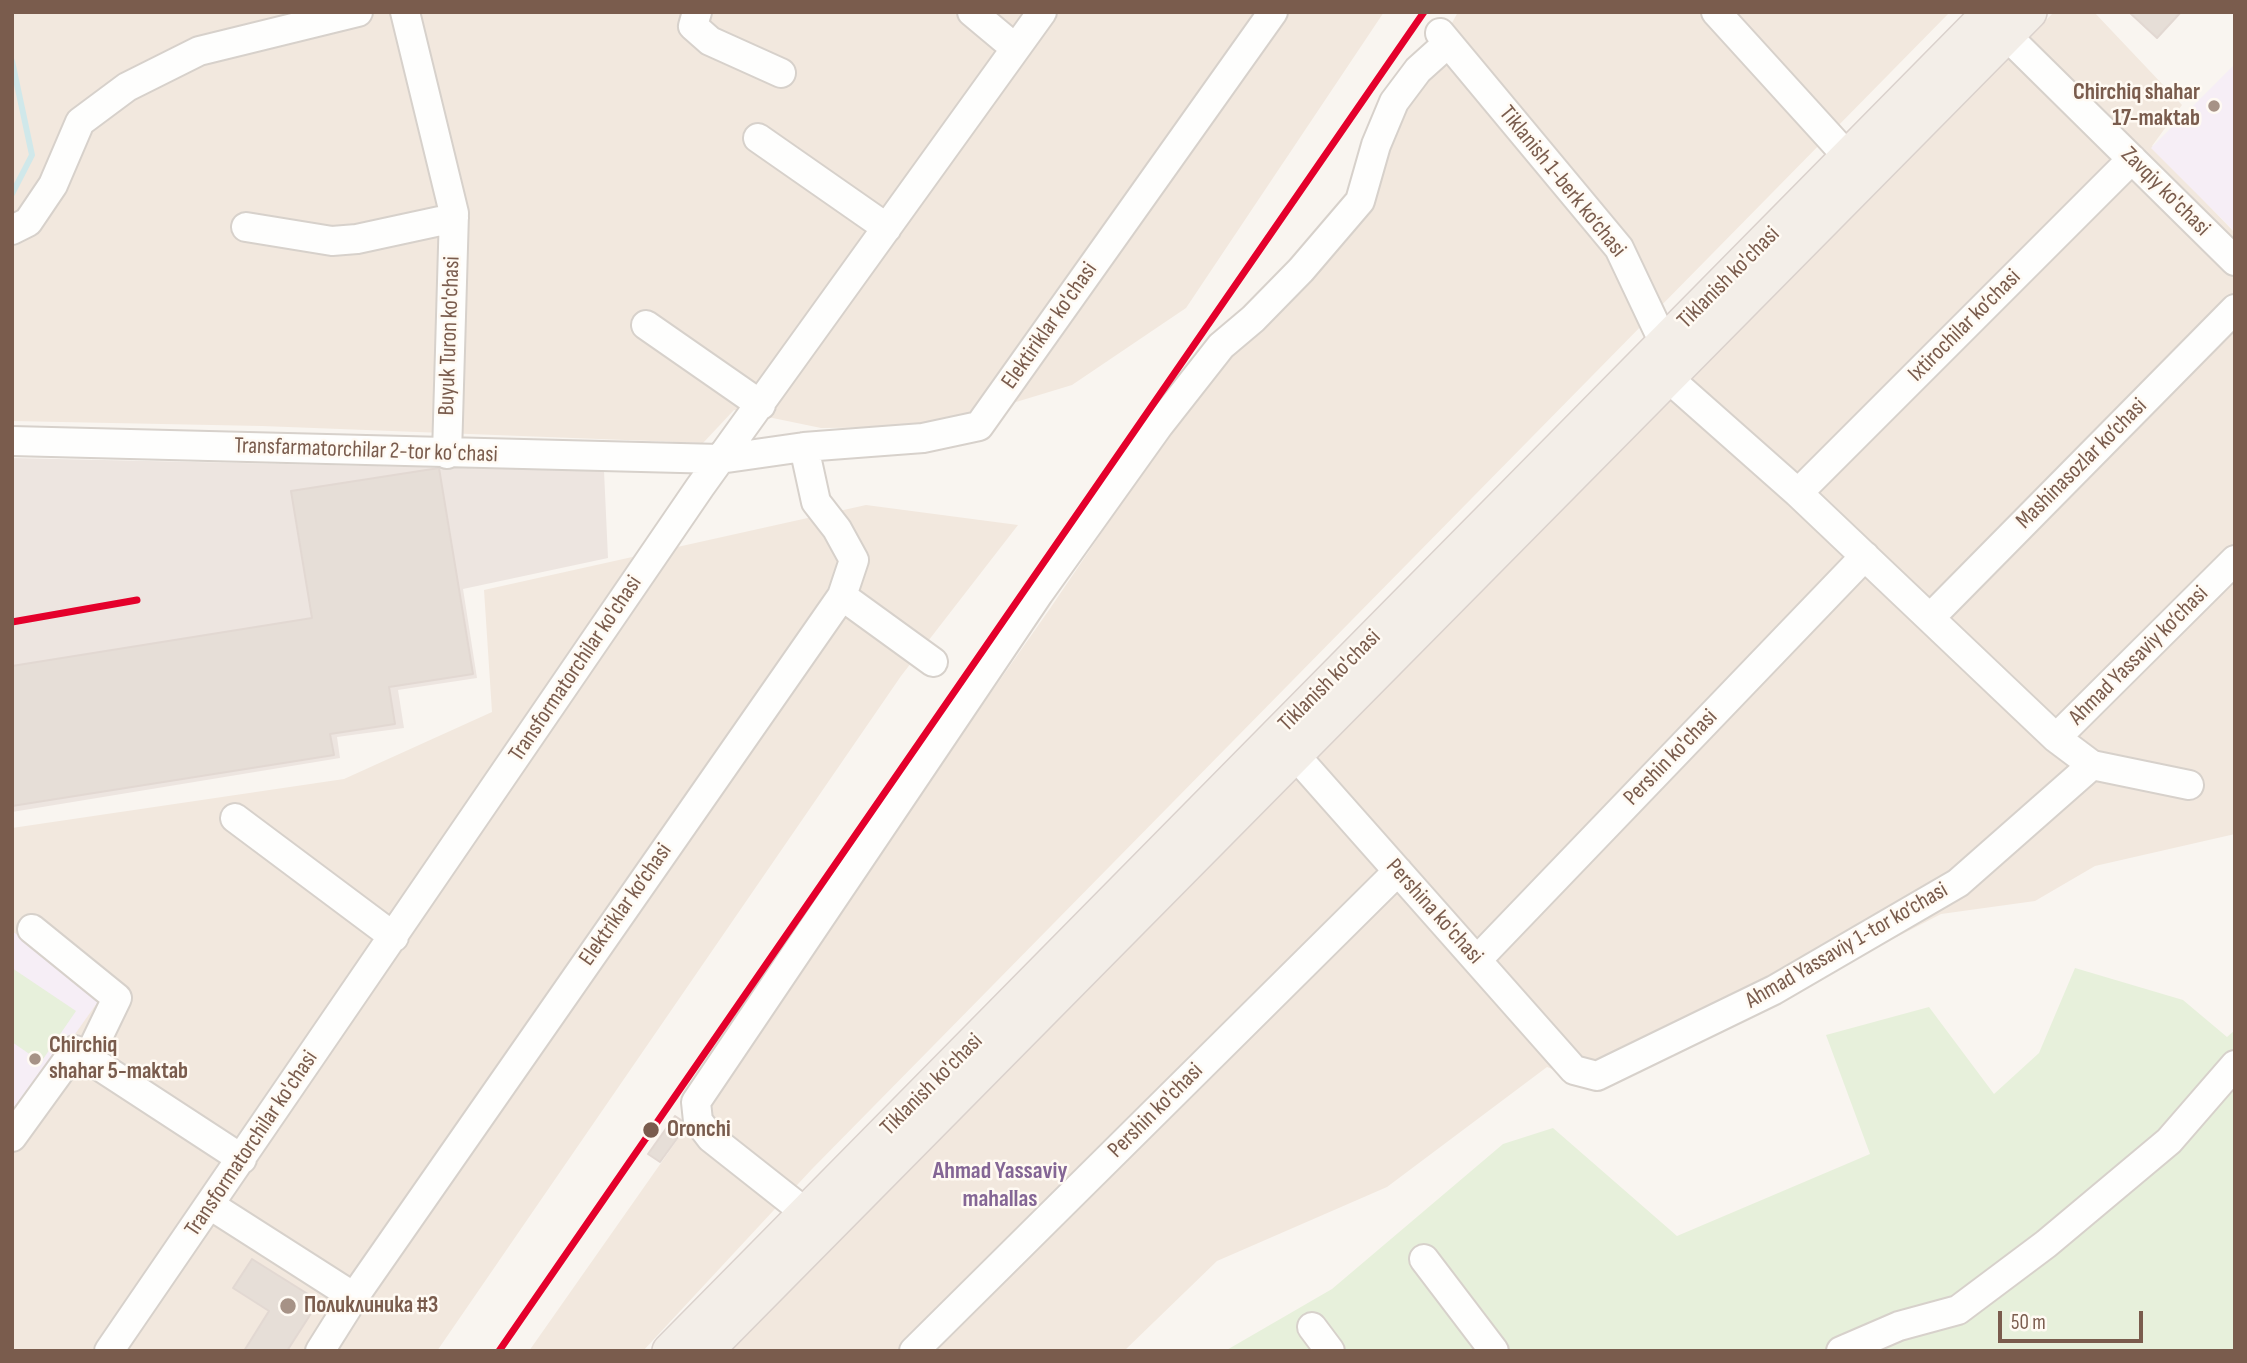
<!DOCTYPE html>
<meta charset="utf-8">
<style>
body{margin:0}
#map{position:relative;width:2247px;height:1363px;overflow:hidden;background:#f9f5f0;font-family:"Sofia Sans Condensed",sans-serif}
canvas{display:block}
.frame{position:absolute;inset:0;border:14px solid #7a5c4d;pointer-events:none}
.scale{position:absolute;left:1998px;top:1311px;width:145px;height:32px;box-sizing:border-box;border:4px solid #7a5c4d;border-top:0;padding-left:9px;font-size:21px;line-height:24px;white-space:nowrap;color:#7a5c4d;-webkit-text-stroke:5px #fffaf3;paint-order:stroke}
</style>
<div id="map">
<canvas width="2247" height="1363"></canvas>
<div class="frame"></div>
<div class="scale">50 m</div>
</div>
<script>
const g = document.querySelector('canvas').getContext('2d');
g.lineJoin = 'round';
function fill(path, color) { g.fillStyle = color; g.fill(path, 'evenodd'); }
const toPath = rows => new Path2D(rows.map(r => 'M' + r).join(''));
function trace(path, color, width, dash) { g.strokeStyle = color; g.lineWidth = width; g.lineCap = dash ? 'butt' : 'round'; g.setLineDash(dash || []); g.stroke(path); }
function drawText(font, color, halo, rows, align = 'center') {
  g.font = font + ' "Sofia Sans Condensed",sans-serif'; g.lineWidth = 5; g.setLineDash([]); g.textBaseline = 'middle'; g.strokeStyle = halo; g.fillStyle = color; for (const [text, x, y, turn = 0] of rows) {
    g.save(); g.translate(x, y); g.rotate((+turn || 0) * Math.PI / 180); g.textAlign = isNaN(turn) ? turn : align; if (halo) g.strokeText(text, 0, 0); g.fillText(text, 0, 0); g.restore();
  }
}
fill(toPath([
 [12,12,1384,12,1186,308,1072,385,970,416,912,427,821,428,734,410,703,443,262,426,12,421],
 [1458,12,1950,12,812,1169,643,1351,529,1351,1049,610,1260,299,1379,155],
 [2054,12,2094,12,2182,105,2152,146,2235,233,2235,834,2095,866,2035,901,1941,914,1604,1089,1547,1067,1387,1187,1217,1261,1124,1351,726,1351],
 [866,505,1018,525,901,676,437,1351,12,1351,12,828,344,779,492,712,484,590]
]), '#f2e8de');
fill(toPath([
 [12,458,604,471,608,558,463,589,477,678,398,690,404,728,337,737,340,758,12,812]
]), '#ede5e0');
fill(toPath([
 [2235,64,2235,232,2151,148],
 [12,931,102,996,12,1123]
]), '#f6eef6');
fill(toPath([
 [12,968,76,1011,41,1062,12,1042],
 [2075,968,2183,1000,2227,1037,2235,1030,2235,1351,1225,1351,1332,1289,1503,1144,1553,1128,1677,1236,1870,1154,1826,1035,1929,1007,1994,1094,2039,1053]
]), '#e7f0db');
trace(toPath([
 [12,61,32,155,12,194]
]), '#d0e8ea', 6);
const building = toPath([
 [2129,12,2181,12,2157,38,2129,12],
 [439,468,473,674,389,687,395,724,330,734,334,755,12,806,12,666,312,618,291,491,439,468],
 [675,1116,681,1120,684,1129,660,1162,648,1154,675,1116],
 [252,1259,319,1301,287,1351,244,1351,269,1311,233,1288,252,1259]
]);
fill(building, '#e6ded7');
trace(building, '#e2d8d2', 2);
const minor = toPath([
 [405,12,454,213,447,454],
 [697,12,693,26,710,41,781,73],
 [972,12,1015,48],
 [1716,12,1848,157],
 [1440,33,1619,248,1664,343],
 [2006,35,2235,261],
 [758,138,887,228],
 [246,227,332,241,357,239,454,218],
 [12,230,28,222,53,185,80,122,127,87,199,51,358,12],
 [646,325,761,405],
 [1667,377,1798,493,2056,738,2092,765,2189,785],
 [12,441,720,459,804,447,923,438,979,426,1273,12],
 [1798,493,2132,159],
 [842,596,933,662],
 [1930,618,2235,309],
 [2056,738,2235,560],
 [1295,755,1574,1070,1597,1076,1774,990,1958,883,2092,765],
 [235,818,394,937],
 [32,929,117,998,88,1058],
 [1477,960,1865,556],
 [12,1137,75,1050,242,1159],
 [210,1205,354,1297],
 [806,1213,711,1138,698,1121,696,1102,1039,593,1159,425,1221,346,1253,319,1301,270,1360,201,1376,145,1394,102,1418,70,1448,43],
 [1424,1259,1494,1351],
 [1312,1327,1330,1351],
 [109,1351,700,487,1042,12],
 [320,1351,354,1297,842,596,854,560,837,529,816,502,804,447],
 [914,1351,1398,871],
 [1841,1351,1899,1326,1958,1310,2046,1244,2169,1141,2235,1065]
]);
const major = toPath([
 [670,1351,1991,12],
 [705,1351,2029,12]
]);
trace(minor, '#d7d1cb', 32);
trace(major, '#dad1cc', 38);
trace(minor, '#fefefd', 28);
trace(major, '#f3eee8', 35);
trace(toPath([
 [12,622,137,600],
 [499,1351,1424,12]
]), '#e4002b', 7);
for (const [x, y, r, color] of [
 [2214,106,7,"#a69286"],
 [35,1059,7,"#a69286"],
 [651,1130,9,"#7a5c4d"],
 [288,1306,9,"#a69286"]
]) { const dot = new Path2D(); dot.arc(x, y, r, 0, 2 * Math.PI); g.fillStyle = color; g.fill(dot); trace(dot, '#fffaf3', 2.5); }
drawText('bold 23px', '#7a5c4d', '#fffaf3', [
 ["Chirchiq shahar",2200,93,"right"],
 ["17-maktab",2200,119,"right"],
 ["Chirchiq",49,1046],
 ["shahar 5-maktab",49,1072],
 ["Поликлиника #3",304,1306]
], 'left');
drawText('23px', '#7a5c4d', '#fffaf3', [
 ["Tiklanish 1-berk ko‘chasi",1562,182,51],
 ["Zavqiy ko'chasi",2165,192,45],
 ["Tiklanish ko'chasi",1729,278,-45],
 ["Elektiriklar ko'chasi",1050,326,-55],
 ["Ixtirochilar ko‘chasi",1965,326,-45],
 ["Buyuk Turon ko'chasi",450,336,-88],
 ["Transfarmatorchilar 2-tor koʻchasi",366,451,2],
 ["Mashinasozlar ko‘chasi",2082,464,-45],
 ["Ahmad Yassaviy ko‘chasi",2139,656,-45],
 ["Transformatorchilar ko'chasi",576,669,-56],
 ["Tiklanish ko'chasi",1330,681,-45],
 ["Pershin ko'chasi",1671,758,-46],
 ["Elektriklar ko‘chasi",626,905,-55],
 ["Pershina ko'chasi",1434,912,48],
 ["Ahmad Yassaviy 1-tor ko‘chasi",1847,946,-30],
 ["Tiklanish ko'chasi",932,1085,-45],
 ["Pershin ko'chasi",1156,1111,-45],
 ["Transformatorchilar ko'chasi",252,1144,-56]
]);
drawText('bold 23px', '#7a5c4d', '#fffaf3', [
 ["Oronchi",667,1130]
], 'left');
drawText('bold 24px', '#846695', '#fffaf3', [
 ["Ahmad Yassaviy",1000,1172],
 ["mahallas",1000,1200]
]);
</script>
